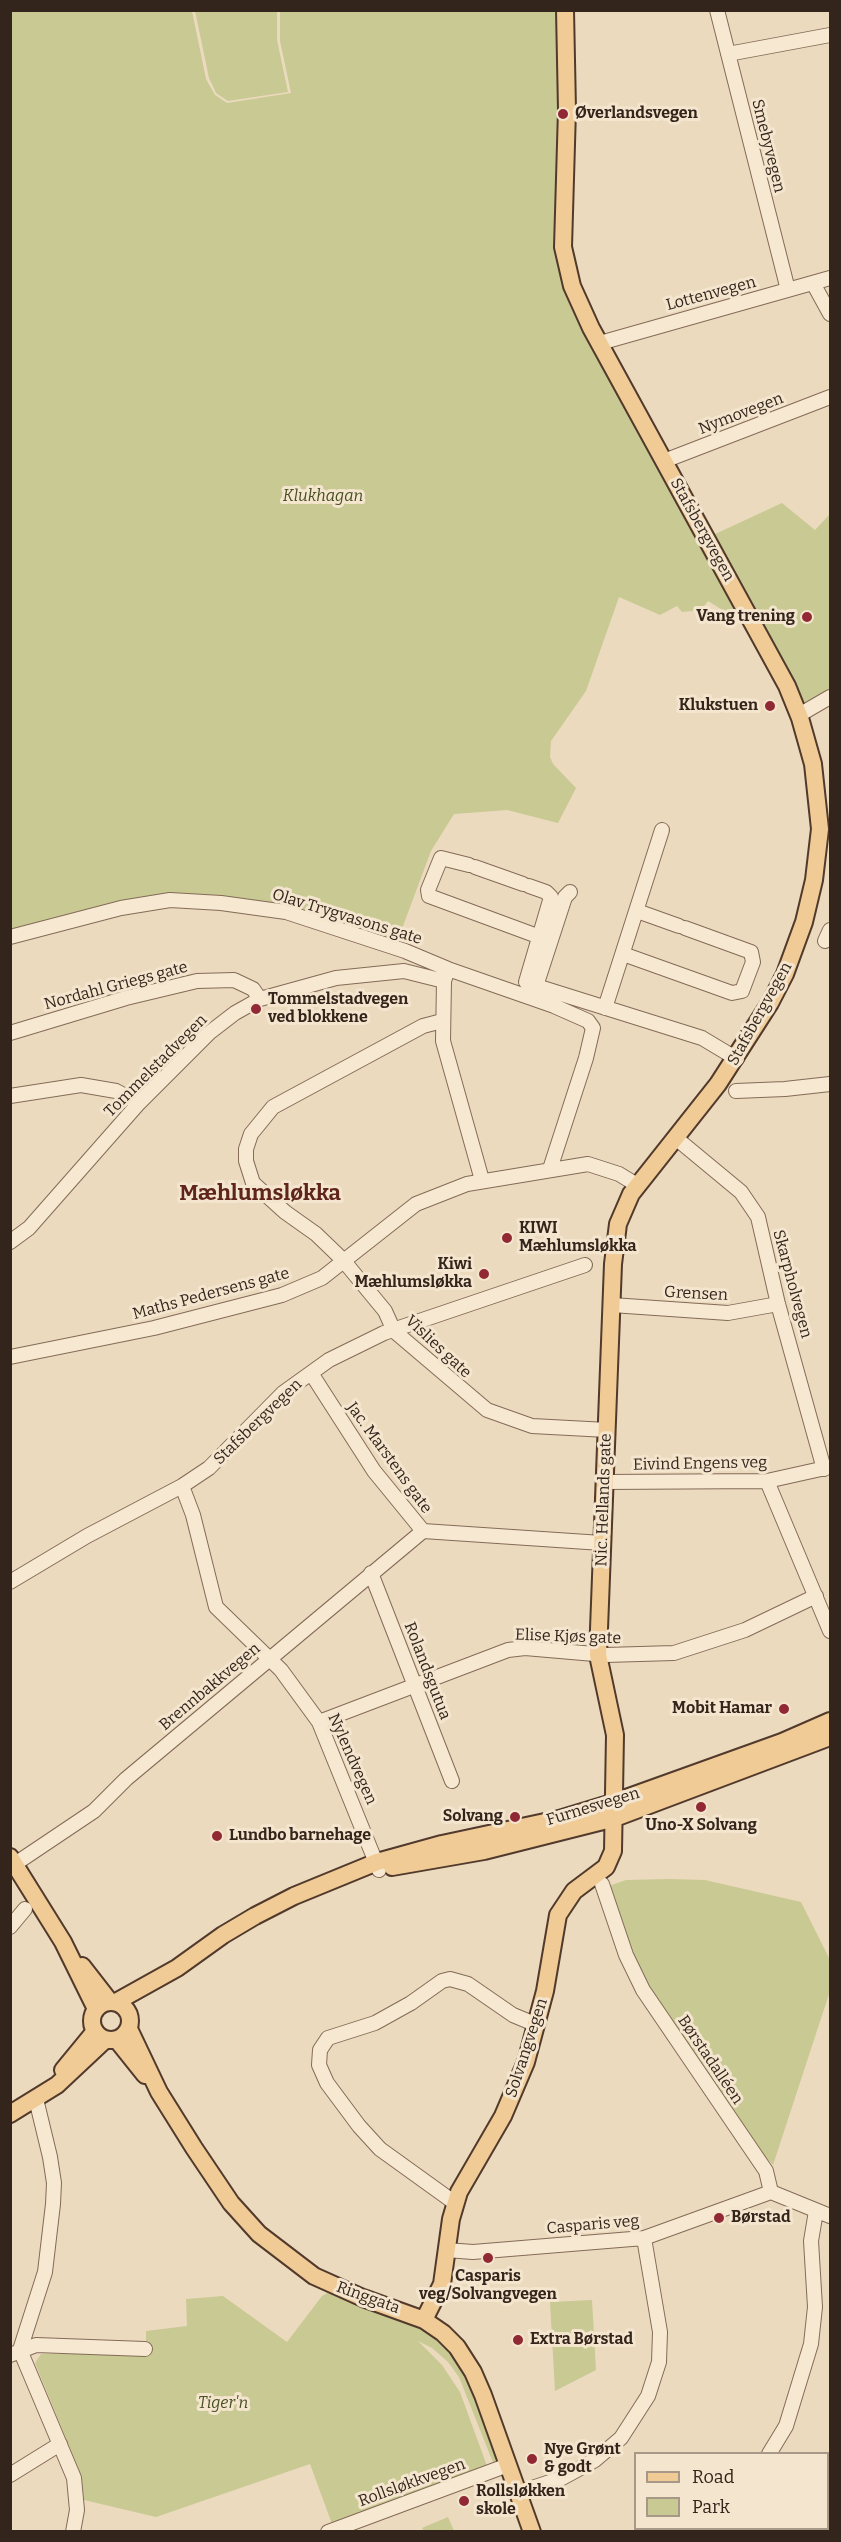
<!DOCTYPE html>
<meta charset="utf-8">
<style>
body{margin:0}
#map{position:relative;width:841px;height:2542px;overflow:hidden;background:#ecdabe;font-family:Bitter,serif}
canvas{display:block}
.frame{position:absolute;inset:0;border:12px solid #34251c;pointer-events:none}
.legend{position:absolute;left:634px;top:2452px;width:195px;height:78px;box-sizing:border-box;background:#f4e5ce;border:2px solid #a79887;margin:0;padding:8px 10px;list-style:none;font-size:18px;color:#34251c}
.legend li{display:flex;align-items:center;gap:12px;height:30px}
.legend b{width:30px;border:2px solid #a79887}
</style>
<div id="map">
<canvas width="841" height="2542"></canvas>
<div class="frame"></div>
<ul class="legend">
<li><b style="height:8px;background:#f0cb96"></b>Road</li>
<li><b style="height:16px;background:#c8c993"></b>Park</li>
</ul>
</div>
<script>
const g = document.querySelector('canvas').getContext('2d');
g.lineJoin = 'round';
function fill(path, color) { g.fillStyle = color; g.fill(path, 'evenodd'); }
const toPath = rows => new Path2D(rows.map(r => 'M' + r).join(''));
function trace(path, color, width, dash) { g.strokeStyle = color; g.lineWidth = width; g.lineCap = dash ? 'butt' : 'round'; g.setLineDash(dash || []); g.stroke(path); }
function drawText(font, color, halo, rows, align = 'center') {
  g.font = font + ' Bitter,serif'; g.lineWidth = 6; g.setLineDash([]); g.textBaseline = 'middle'; g.strokeStyle = halo; g.fillStyle = color; for (const [text, x, y, turn = 0] of rows) {
    g.save(); g.translate(x, y); g.rotate((+turn || 0) * Math.PI / 180); g.textAlign = isNaN(turn) ? turn : align; if (halo) g.strokeText(text, 0, 0); g.fillText(text, 0, 0); g.restore();
  }
}
fill(toPath([
 [11,11,192,11,206,79,215,95,227,103,291,93,280,41,280,11,560,11,559,252,739,615,735,625,730,627,724,623,729,614,708,601,701,610,682,612,677,606,660,615,619,597,586,691,551,741,550,757,553,764,576,788,558,823,507,810,454,814,431,851,397,942,206,895,11,931],
 [195,11,277,11,277,40,288,92,228,101,216,93,209,78],
 [782,503,815,530,830,514,830,691,812,703,798,701,713,535],
 [669,1879,705,1880,801,1902,830,1960,830,1991,773,2165,755,2145,651,1993,629,1949,609,1886,626,1880],
 [329,2292,392,2314,399,2321,400,2315,439,2336,464,2366,497,2460,494,2463,492,2460,459,2377,448,2362,432,2348,418,2341,442,2365,460,2392,487,2466,332,2524,310,2464,156,2517,84,2500,81,2475,35,2363,41,2354,146,2353,146,2331,187,2326,186,2299,223,2296,287,2342,322,2296],
 [592,2300,596,2370,555,2391,550,2302],
 [448,2517,454,2531,424,2531,422,2528]
]), '#c8c993');
const minor = toPath([
 [717,10,788,290],
 [728,54,830,35],
 [813,283,830,314],
 [600,343,830,278],
 [664,461,830,397],
 [799,715,830,697],
 [469,865,441,858,428,890,429,896,540,937],
 [475,867,523,884],
 [529,886,546,892,551,897,526,982,536,986],
 [570,892,565,897,536,986,702,1038,737,1059],
 [637,911,679,926],
 [10,937,121,908,170,900,221,903,286,912,405,951,448,969,444,981],
 [825,941,830,930],
 [623,954,732,993,742,991,753,962,751,952,685,928],
 [448,969,554,1006,588,1021,593,1028,586,1058,550,1169],
 [605,1008,662,830],
 [442,1021,423,1026,273,1107,251,1134,246,1149,246,1161,253,1183,285,1212,316,1234,343,1260,385,1311,394,1331,487,1410,532,1426,607,1430],
 [10,1033,126,998,197,981,234,980,253,989,260,999],
 [736,1091,785,1089,830,1084],
 [10,1096,81,1085,116,1091,139,1103],
 [677,1139,741,1192,758,1217,778,1304,824,1469],
 [10,1242,29,1228,139,1103,209,1033,235,1013,260,999,336,978,404,971,444,981,443,1041,482,1180],
 [612,1305,728,1313,778,1304],
 [10,1357,154,1328,282,1295,322,1278,416,1204,467,1184,588,1164,619,1174,637,1185],
 [311,1373,374,1471,423,1531,602,1543],
 [767,1481,830,1631],
 [604,1482,767,1481,830,1467],
 [182,1486,193,1515,216,1607,281,1670,319,1722,379,1870],
 [371,1573,452,1781],
 [10,1582,87,1536,182,1486,209,1468,283,1393,329,1360,384,1333,585,1265],
 [319,1722,508,1650,525,1648,606,1655,674,1653,745,1630,816,1596],
 [15,1864,94,1811,126,1779,423,1531],
 [602,1884,626,1955,643,1990,766,2171,771,2192],
 [10,1927,25,1909],
 [771,2192,830,2216],
 [455,2203,380,2149,359,2126,327,2083,319,2065,320,2050,328,2038,375,2023,411,2003,442,1981,450,1979,468,1984,513,2015,537,2025],
 [446,2250,473,2252,644,2238,771,2192],
 [20,2350,45,2272,53,2204,54,2183,50,2157,36,2099],
 [20,2350,74,2478,77,2510,73,2532],
 [10,2355,36,2345,145,2349],
 [769,2454,786,2426,811,2344,815,2307,811,2241,816,2211],
 [10,2475,60,2444],
 [517,2493,562,2478,595,2460,621,2438,648,2396,659,2362,660,2332,644,2238],
 [760,2528,762,2532],
 [328,2532,508,2465],
 [688,2532,693,2528]
]);
const major = toPath([
 [10,1857,63,1942,96,2009],
 [392,1867,484,1851,615,1818,830,1737],
 [82,1966,110,2002],
 '92 2021a19 19 0 1 1 38 0a19 19 0 1 1-38 0Z',
 [116,2002,177,1968,223,1935,255,1916,294,1896,377,1862,442,1844,559,1819,615,1802,782,1742,830,1721],
 [129,2029,159,2092,194,2148,231,2203,259,2234,314,2276,363,2298,424,2320,443,2333,457,2347,473,2372,483,2395,532,2532],
 [117,2040,145,2075],
 [63,2070,95,2031],
 [10,2114,57,2085,105,2040],
 [424,2320,442,2284,451,2219,459,2192,503,2116,526,2062,545,1991,558,1915,574,1891,606,1867,613,1851,615,1735,598,1655,613,1264,618,1224,631,1194,718,1084,770,1003,785,974,804,922,814,880,820,829,813,764,800,718,787,686,591,328,572,286,563,247,567,110,565,10]
]);
trace(minor, '#846b58', 16);
trace(major, '#513a2c', 20);
trace(minor, '#f7e8d1', 14);
trace(major, '#f0cb96', 16);
for (const [x, y, r, color] of [
 [563,114,6,"#912934"],
 [807,617,6,"#912934"],
 [770,706,6,"#912934"],
 [256,1009,6,"#912934"],
 [507,1238,6,"#912934"],
 [484,1274,6,"#912934"],
 [784,1709,6,"#912934"],
 [701,1807,6,"#912934"],
 [515,1817,6,"#912934"],
 [217,1836,6,"#912934"],
 [719,2218,6,"#912934"],
 [488,2258,6,"#912934"],
 [518,2340,6,"#912934"],
 [532,2459,6,"#912934"],
 [464,2501,6,"#912934"]
]) { const dot = new Path2D(); dot.arc(x, y, r, 0, 2 * Math.PI); g.fillStyle = color; g.fill(dot); trace(dot, '#f4e5ce', 2); }
drawText('bold 16px', '#34251c', '#f4e5ce', [
 ["Øverlandsvegen",575,114],
 ["Vang trening",795,617,"right"],
 ["Klukstuen",758,706,"right"],
 ["Tommelstadvegen",268,1000],
 ["ved blokkene",268,1018],
 ["KIWI",519,1229],
 ["Mæhlumsløkka",519,1247],
 ["Kiwi",472,1265,"right"],
 ["Mæhlumsløkka",472,1283,"right"],
 ["Mobit Hamar",772,1709,"right"],
 ["Solvang",503,1817,"right"],
 ["Uno-X Solvang",701,1826,"center"],
 ["Lundbo barnehage",229,1836],
 ["Børstad",731,2218],
 ["Casparis",488,2277,"center"],
 ["veg/Solvangvegen",488,2295,"center"],
 ["Extra Børstad",530,2340],
 ["Nye Grønt",544,2450],
 ["& godt",544,2468],
 ["Rollsløkken",476,2492],
 ["skole",476,2510]
], 'left');
drawText('16px', '#34251c', '#f4e5ce', [
 ["Smebyvegen",768,146,76],
 ["Lottenvegen",711,294,-15],
 ["Nymovegen",741,414,-21],
 ["Stafsbergvegen",702,530,61],
 ["Olav Trygvasons gate",347,917,17],
 ["Nordahl Griegs gate",116,986,-15],
 ["Stafsbergvegen",760,1014,-61],
 ["Tommelstadvegen",156,1066,-45],
 ["Skarpholvegen",792,1284,75],
 ["Maths Pedersens gate",211,1294,-15],
 ["Grensen",696,1294,3],
 ["Vislies gate",438,1347,43],
 ["Stafsbergvegen",258,1422,-44],
 ["Jac. Marstens gate",389,1458,54],
 ["Eivind Engens veg",700,1464,-1],
 ["Nic. Hellands gate",604,1500,-88],
 ["Elise Kjøs gate",568,1637,2],
 ["Rolandsgutua",427,1671,69],
 ["Brennbakkvegen",210,1687,-40],
 ["Nylendvegen",352,1759,66],
 ["Furnesvegen",593,1807,-17],
 ["Solvangvegen",527,2048,-72],
 ["Børstadalléen",710,2060,56],
 ["Casparis veg",593,2225,-5],
 ["Ringgata",368,2298,20],
 ["Rollsløkkvegen",412,2483,-20]
]);
drawText('italic 16px', '#484f23', '#f4e5ce', [
 ["Klukhagan",323,497],
 ["Tiger'n",223,2404]
]);
drawText('bold 22px', '#5f241c', '#f4e5ce', [
 ["Mæhlumsløkka",260,1194]
]);
</script>
